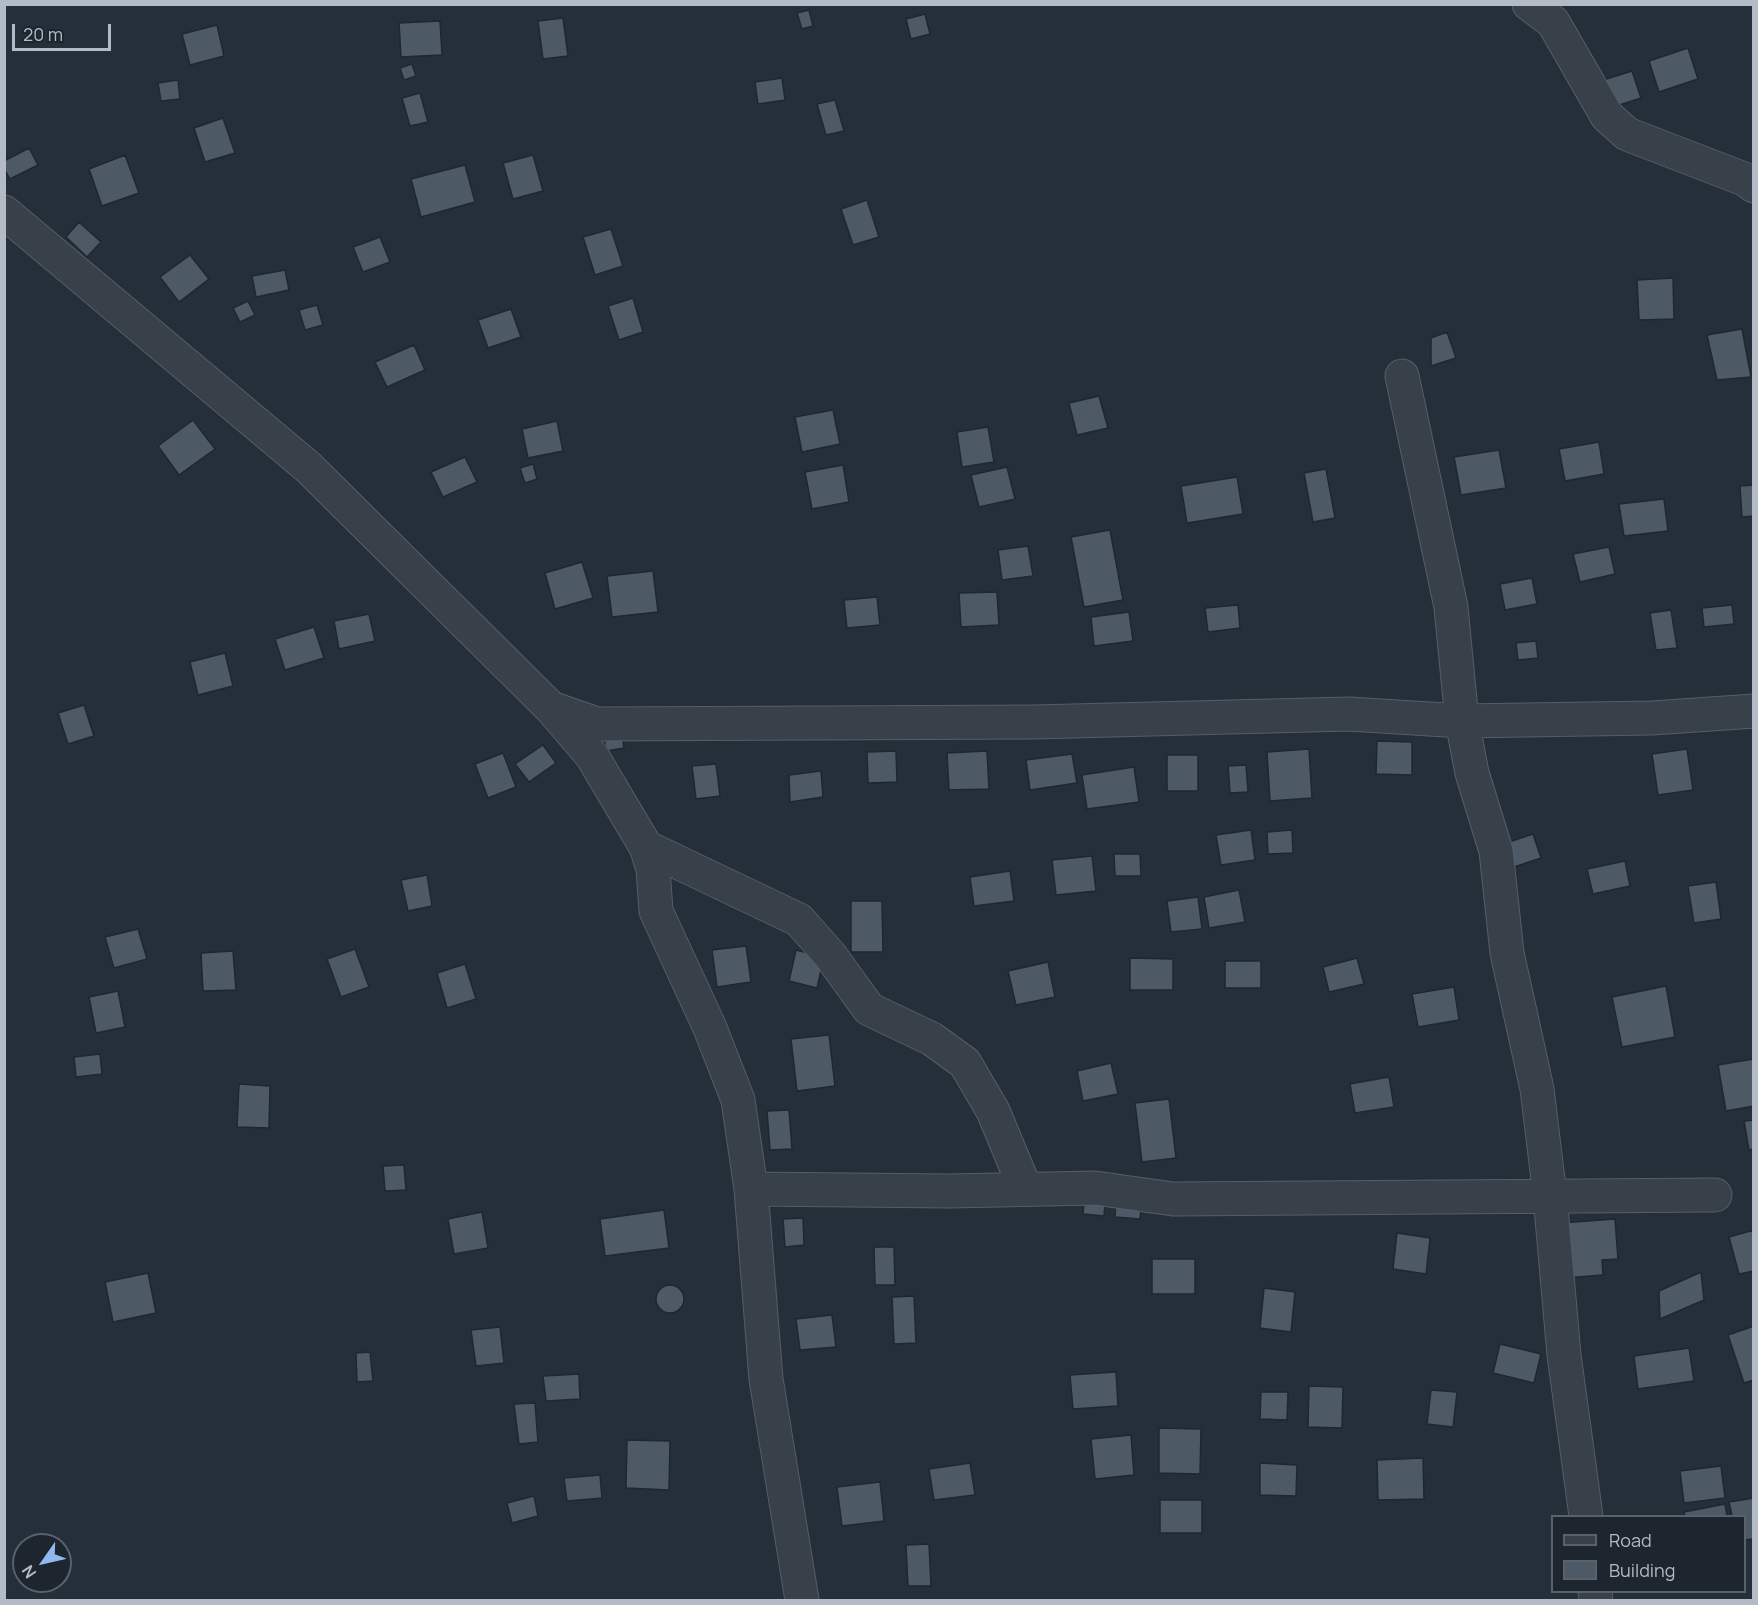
<!DOCTYPE html>
<style>
body{margin:0}
#map{position:relative;width:1758px;height:1605px;overflow:hidden;background:#242f39;font-family:Manrope,sans-serif}
canvas{display:block}
.frame{position:absolute;inset:0;border:6px solid #b3bbc6;pointer-events:none}
.legend{position:absolute;left:1551px;top:1515px;width:195px;height:78px;box-sizing:border-box;background:#1d252f;border:2px solid #59616b;margin:0;padding:8px 10px;list-style:none;font-size:18px;color:#b3bbc6}
.legend li{display:flex;align-items:center;gap:12px;height:30px}
.legend b{width:30px;border:2px solid #59616b}
.north{position:absolute;left:12px;top:1533px;width:60px;height:60px;box-sizing:border-box;background:#1d252f;border:2px solid #59616b;border-radius:50%;rotate:236deg;font-size:16px;font-weight:700;line-height:24px;text-align:center;color:#b3bbc6}
.north::after{content:'';display:block;margin:auto;width:21px;height:27px;background:#8fb9ef;clip-path:polygon(50% 0,100% 100%,50% 72%,0 100%)}
.scale{position:absolute;left:12px;top:24px;width:99px;height:27px;box-sizing:border-box;border:3px solid #b3bbc6;border-top:0;padding-left:8px;font-size:18px;line-height:21px;white-space:nowrap;color:#b3bbc6;-webkit-text-stroke:4px #1d252f;paint-order:stroke}
</style>
<div id="map">
<canvas width="1758" height="1605"></canvas>
<div class="frame"></div>
<ul class="legend">
<li><b style="height:8px;background:#38404a"></b>Road</li>
<li><b style="height:16px;background:#4d5965"></b>Building</li>
</ul>
<div class="north">N</div>
<div class="scale">20 m</div>
</div>
<script>
const g = document.querySelector('canvas').getContext('2d');
g.lineJoin = 'round';
function fill(path, color) { g.fillStyle = color; g.fill(path, 'evenodd'); }
const toPath = rows => new Path2D(rows.map(r => 'M' + r).join(''));
function trace(path, color, width, dash) { g.strokeStyle = color; g.lineWidth = width; g.lineCap = dash ? 'butt' : 'round'; g.setLineDash(dash || []); g.stroke(path); }
const building = toPath([
 [809,10,813,26,802,29,797,13,809,10],
 [925,14,930,34,911,39,906,19,925,14],
 [563,18,568,56,543,59,538,21,563,18],
 [440,21,442,55,401,57,399,23,440,21],
 [217,25,224,56,190,65,182,34,217,25],
 [1688,48,1698,79,1659,92,1649,61,1688,48],
 [412,64,416,76,404,80,400,68,412,64],
 [1632,71,1641,98,1610,108,1600,81,1632,71],
 [782,78,785,100,758,104,755,82,782,78],
 [178,80,180,99,161,101,158,83,178,80],
 [420,93,428,122,410,126,402,98,420,93],
 [835,100,844,131,826,135,817,104,835,100],
 [223,118,235,153,205,162,194,128,223,118],
 [29,148,38,165,10,179,4,169,4,161,29,148],
 [125,155,139,193,102,206,89,169,125,155],
 [533,155,543,191,513,199,503,163,533,155],
 [465,165,475,202,421,217,411,179,465,165],
 [867,200,879,237,853,245,841,209,867,200],
 [79,222,101,242,87,257,66,237,79,222],
 [611,229,623,266,595,275,583,237,611,229],
 [380,237,390,262,363,272,353,247,380,237],
 [190,255,209,279,179,302,160,277,190,255],
 [285,270,289,290,256,297,252,276,285,270],
 [1673,278,1674,319,1639,320,1637,280,1673,278],
 [633,298,643,332,619,340,608,306,633,298],
 [248,301,255,315,240,322,233,308,248,301],
 [317,305,323,325,305,330,299,310,317,305],
 [511,309,521,337,488,348,478,320,511,309],
 [1742,329,1751,377,1717,380,1707,335,1742,329],
 [1447,332,1456,358,1431,366,1431,338,1447,332],
 [414,345,425,370,387,387,375,362,414,345],
 [1099,396,1108,428,1077,435,1069,403,1099,396],
 [833,410,840,444,802,452,795,417,833,410],
 [193,420,215,449,179,475,158,446,193,420],
 [557,421,563,451,528,458,522,429,557,421],
 [988,427,994,462,962,467,957,432,988,427],
 [1599,442,1604,474,1565,481,1559,449,1599,442],
 [1499,450,1506,488,1461,495,1454,457,1499,450],
 [465,457,477,482,443,497,431,472,465,457],
 [533,464,537,479,525,483,520,468,533,464],
 [843,465,849,502,812,509,805,472,843,465],
 [1007,467,1015,499,979,507,971,475,1007,467],
 [1326,469,1335,518,1313,522,1304,473,1326,469],
 [1237,477,1243,514,1187,523,1181,486,1237,477],
 [1754,485,1754,516,1742,517,1740,486,1754,485],
 [1664,499,1668,531,1624,536,1619,504,1664,499],
 [1110,530,1123,600,1084,607,1071,537,1110,530],
 [1028,546,1033,576,1002,580,998,550,1028,546],
 [1609,547,1615,574,1580,582,1573,554,1609,547],
 [582,562,593,598,555,609,545,573,582,562],
 [653,571,658,612,612,617,607,576,653,571],
 [1532,578,1537,604,1505,610,1500,584,1532,578],
 [997,592,999,625,961,627,959,593,997,592],
 [877,597,880,625,847,628,844,600,877,597],
 [1238,605,1240,628,1208,632,1205,608,1238,605],
 [1732,605,1734,624,1704,627,1702,608,1732,605],
 [1671,610,1677,648,1656,650,1650,613,1671,610],
 [1129,612,1133,641,1094,646,1091,617,1129,612],
 [369,614,375,641,339,649,334,621,369,614],
 [314,627,324,658,285,670,275,639,314,627],
 [1536,641,1538,658,1518,660,1516,643,1536,641],
 [225,653,233,686,198,695,190,662,225,653],
 [84,705,94,736,68,744,58,713,84,705],
 [622,734,624,748,606,751,604,736,622,734],
 [1377,741,1412,742,1412,775,1376,774,1377,741],
 [543,745,556,763,529,782,515,764,543,745],
 [1309,749,1312,798,1270,801,1267,752,1309,749],
 [1687,749,1693,790,1658,795,1652,754,1687,749],
 [896,751,897,782,868,783,867,752,896,751],
 [987,751,989,789,949,790,947,753,987,751],
 [503,753,516,787,488,798,475,764,503,753],
 [1072,754,1077,783,1030,790,1026,760,1072,754],
 [1167,755,1198,755,1198,791,1167,791,1167,755],
 [716,764,720,796,696,799,692,766,716,764],
 [1246,765,1248,792,1230,793,1228,766,1246,765],
 [1134,767,1139,802,1087,809,1082,775,1134,767],
 [821,771,823,797,790,802,789,775,821,771],
 [1251,830,1255,860,1221,865,1216,835,1251,830],
 [1292,830,1293,853,1268,854,1267,832,1292,830],
 [1533,834,1541,858,1514,867,1506,843,1533,834],
 [1114,854,1140,854,1141,876,1115,876,1114,854],
 [1092,856,1096,891,1056,895,1052,860,1092,856],
 [1625,861,1630,886,1593,894,1587,869,1625,861],
 [1010,871,1014,901,974,906,970,877,1010,871],
 [427,875,432,906,408,911,401,880,427,875],
 [1716,882,1721,919,1694,923,1688,886,1716,882],
 [1239,890,1245,922,1209,928,1204,897,1239,890],
 [1198,897,1202,929,1171,932,1167,901,1198,897],
 [851,901,882,901,883,952,851,952,851,901],
 [138,929,147,959,114,968,105,937,138,929],
 [746,946,751,982,717,987,712,950,746,946],
 [355,949,369,987,341,997,327,959,355,949],
 [796,950,824,957,817,988,789,981,796,950],
 [233,951,236,990,203,991,201,953,233,951],
 [1130,958,1173,959,1173,990,1130,990,1130,958],
 [1357,958,1364,984,1329,992,1323,967,1357,958],
 [1225,961,1261,961,1261,988,1225,988,1225,961],
 [1048,962,1055,997,1016,1005,1008,971,1048,962],
 [465,964,476,999,447,1008,437,973,465,964],
 [1666,986,1675,1037,1622,1047,1612,997,1666,986],
 [1454,987,1459,1020,1418,1027,1412,994,1454,987],
 [118,991,125,1027,96,1033,89,997,118,991],
 [829,1035,835,1086,797,1091,791,1039,829,1035],
 [100,1054,102,1074,76,1077,74,1057,100,1054],
 [1753,1059,1754,1106,1726,1111,1718,1065,1753,1059],
 [1111,1063,1118,1094,1083,1101,1077,1071,1111,1063],
 [1389,1077,1394,1107,1355,1113,1350,1084,1389,1077],
 [239,1084,270,1086,269,1128,237,1127,239,1084],
 [1169,1099,1176,1158,1142,1162,1135,1103,1169,1099],
 [789,1110,792,1149,770,1150,767,1111,789,1110],
 [1754,1120,1754,1149,1749,1150,1744,1121,1754,1120],
 [404,1165,406,1190,385,1191,383,1166,404,1165],
 [1085,1192,1106,1193,1104,1216,1083,1214,1085,1192],
 [1116,1197,1142,1199,1140,1219,1115,1217,1116,1197],
 [664,1210,669,1248,605,1256,600,1219,664,1210],
 [482,1212,488,1248,454,1254,448,1219,482,1212],
 [803,1218,804,1245,785,1247,783,1219,803,1218],
 [1615,1219,1618,1259,1602,1260,1603,1275,1565,1278,1560,1223,1615,1219],
 [1754,1230,1754,1271,1739,1274,1729,1237,1754,1230],
 [1397,1233,1430,1238,1426,1274,1393,1269,1397,1233],
 [874,1247,894,1247,895,1285,875,1285,874,1247],
 [1152,1259,1195,1259,1195,1294,1152,1294,1152,1259],
 [1701,1272,1704,1300,1660,1319,1659,1291,1701,1272],
 [148,1273,156,1313,113,1322,105,1282,148,1273],
 '656 1299a14 14 0 1 1 28 0a14 14 0 1 1-28 0Z',
 [1264,1288,1295,1292,1291,1332,1260,1328,1264,1288],
 [914,1296,916,1343,894,1344,892,1297,914,1296],
 [832,1315,836,1347,800,1350,796,1319,832,1315],
 [1754,1326,1754,1380,1744,1383,1728,1335,1754,1326],
 [500,1327,504,1363,476,1366,471,1330,500,1327],
 [1500,1344,1541,1354,1534,1383,1493,1373,1500,1344],
 [1689,1348,1694,1381,1638,1389,1634,1356,1689,1348],
 [370,1352,373,1381,357,1382,356,1353,370,1352],
 [1116,1372,1118,1406,1073,1409,1070,1375,1116,1372],
 [579,1374,580,1399,546,1401,543,1376,579,1374],
 [1309,1386,1343,1387,1342,1428,1308,1427,1309,1386],
 [1431,1390,1457,1392,1453,1427,1427,1424,1431,1390],
 [1261,1392,1288,1392,1287,1420,1260,1419,1261,1392],
 [535,1403,538,1442,519,1444,514,1404,535,1403],
 [1159,1428,1201,1429,1200,1474,1159,1473,1159,1428],
 [1131,1435,1134,1475,1095,1479,1091,1439,1131,1435],
 [627,1440,670,1441,669,1490,626,1488,627,1440],
 [1423,1458,1424,1499,1378,1500,1377,1460,1423,1458],
 [970,1463,975,1495,934,1500,929,1469,970,1463],
 [1260,1463,1297,1465,1296,1496,1260,1495,1260,1463],
 [1721,1466,1725,1498,1684,1503,1680,1471,1721,1466],
 [600,1475,602,1498,567,1501,564,1478,600,1475],
 [880,1482,884,1521,842,1526,837,1487,880,1482],
 [534,1496,538,1516,512,1523,507,1503,534,1496],
 [1754,1498,1754,1539,1744,1540,1744,1516,1732,1516,1729,1502,1754,1498],
 [1160,1500,1202,1500,1202,1533,1160,1533,1160,1500],
 [1725,1504,1727,1516,1685,1516,1684,1512,1725,1504],
 [929,1544,931,1586,908,1586,906,1545,929,1544]
]);
fill(building, '#4d5965');
trace(building, '#1f2731', 1.5);
const minor = toPath([
 [1529,4,1553,22,1607,116,1627,134,1744,179,1754,186],
 [4,212,308,467,551,708,597,724,1033,722,1349,714,1462,721,1652,718,1754,711],
 [1402,376,1451,607,1462,721,1472,773,1496,851,1507,953,1537,1089,1550,1196,1564,1355,1586,1516],
 [551,708,592,756,646,847,653,869,656,911,710,1028,738,1100,751,1189,766,1379,802,1600],
 [646,847,799,920,830,955,869,1009,932,1039,965,1063,993,1111,1025,1188],
 [751,1189,950,1191,1095,1188,1173,1199,1715,1195],
 [1595,1592,1596,1600]
]);
trace(minor, '#565e68', 35);
trace(minor, '#38404a', 33);
</script>
